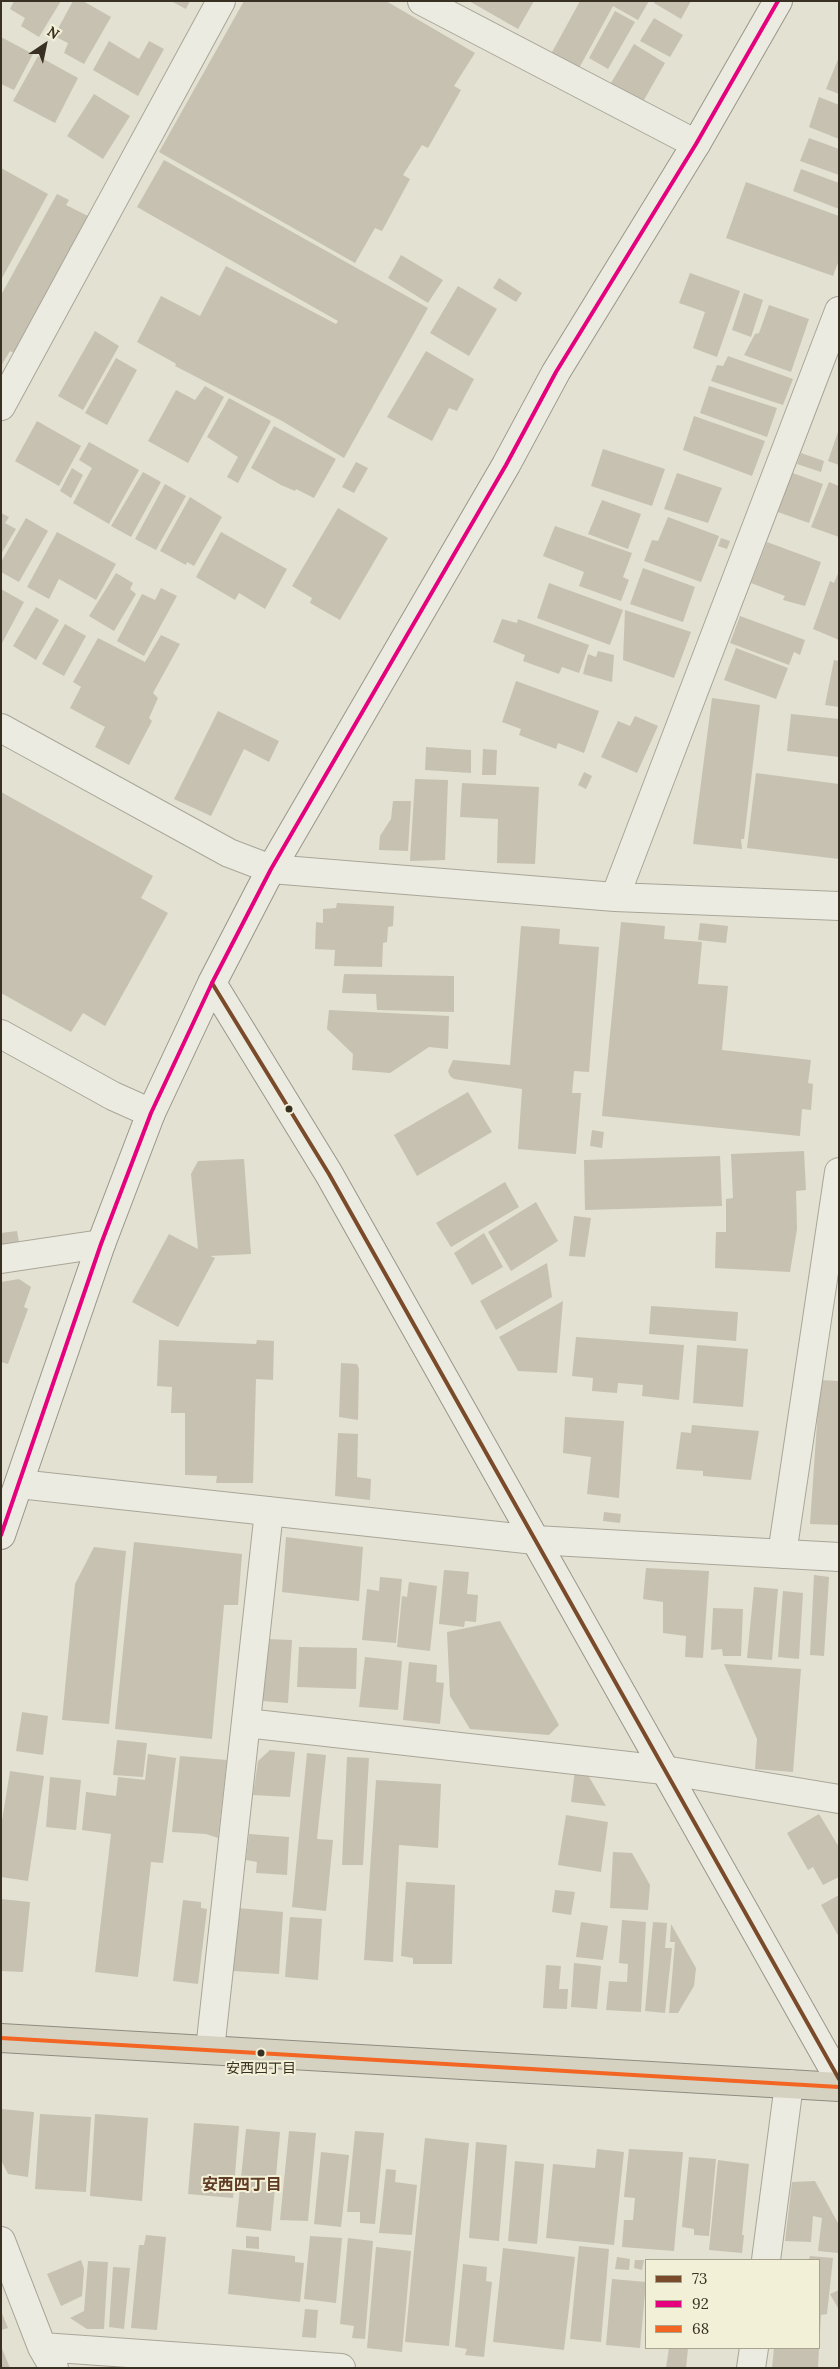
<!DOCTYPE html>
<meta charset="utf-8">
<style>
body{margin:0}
#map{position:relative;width:840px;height:2369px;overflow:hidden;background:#e3e1d1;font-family:Lora,serif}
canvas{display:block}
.frame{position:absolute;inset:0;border:2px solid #383022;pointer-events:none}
.legend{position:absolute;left:645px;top:2259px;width:175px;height:90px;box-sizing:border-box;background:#f3f0d8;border:1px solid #a8a38f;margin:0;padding:6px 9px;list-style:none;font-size:15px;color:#383022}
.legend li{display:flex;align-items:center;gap:10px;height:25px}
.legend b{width:25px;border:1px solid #a8a38f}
.north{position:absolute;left:20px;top:20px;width:50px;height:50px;-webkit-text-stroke:4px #f3f0d8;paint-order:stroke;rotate:34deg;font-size:14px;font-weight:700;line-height:20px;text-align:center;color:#383022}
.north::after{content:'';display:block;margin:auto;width:18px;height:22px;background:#383022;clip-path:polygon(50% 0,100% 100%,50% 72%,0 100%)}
</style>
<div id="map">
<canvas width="840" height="2369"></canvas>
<div class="frame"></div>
<ul class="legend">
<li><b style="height:6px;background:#7a4b2a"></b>73</li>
<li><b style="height:6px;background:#e5007d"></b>92</li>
<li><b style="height:6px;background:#f26522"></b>68</li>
</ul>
<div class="north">N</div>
</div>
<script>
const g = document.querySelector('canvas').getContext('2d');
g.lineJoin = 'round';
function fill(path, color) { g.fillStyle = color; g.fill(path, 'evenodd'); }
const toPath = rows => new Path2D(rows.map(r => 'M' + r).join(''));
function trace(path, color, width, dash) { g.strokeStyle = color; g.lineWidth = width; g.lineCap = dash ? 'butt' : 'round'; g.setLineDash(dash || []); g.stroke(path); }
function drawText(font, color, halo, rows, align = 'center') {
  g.font = font + ' Lora,"Noto Sans JP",serif'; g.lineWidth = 4; g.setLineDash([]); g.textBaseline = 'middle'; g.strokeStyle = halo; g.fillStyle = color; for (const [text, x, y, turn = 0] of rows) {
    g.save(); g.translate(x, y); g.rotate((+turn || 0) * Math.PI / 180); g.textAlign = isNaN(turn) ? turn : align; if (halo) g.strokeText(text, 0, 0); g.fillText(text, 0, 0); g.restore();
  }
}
fill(toPath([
 [14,1,61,1,39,37,21,26,25,18,10,9],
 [73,1,83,1,111,17,84,64,64,53,68,43,54,36],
 [171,1,190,1,186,9],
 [244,1,386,1,475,53,454,86,461,90,428,148,422,145,403,175,410,179,382,231,375,228,355,263,159,152],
 [469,1,534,1,518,29],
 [580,1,649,1,638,20,613,6,578,70,551,54],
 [655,1,691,1,681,19,654,3],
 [615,11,635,22,608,69,589,58],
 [654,18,683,35,670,57,640,41],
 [1,37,33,54,14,90,1,84],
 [109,41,139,59,149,41,164,49,138,96,93,70],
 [634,44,665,63,640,107,608,88],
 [38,56,78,78,55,123,13,101],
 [839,57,839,94,826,89],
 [94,94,130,116,103,159,67,136],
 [819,97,839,105,839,139,809,127],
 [809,138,839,149,839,175,800,161],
 [164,160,428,308,344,458,282,421,175,366,176,364,173,362,137,342,161,296,200,316,226,266,336,324,338,321,137,207],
 [1,168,48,194,1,280],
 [801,169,839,183,839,209,793,191],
 [746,182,839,216,839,260,833,276,726,238],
 [57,194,69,200,66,205,90,217,14,353,10,351,1,366,1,295],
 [401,255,443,280,428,303,388,278],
 [690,273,740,291,717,357,693,348,705,312,679,303],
 [499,278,522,293,516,302,493,288],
 [458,286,497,309,469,356,430,333],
 [744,293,763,300,751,337,732,330],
 [769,305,809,319,791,372,744,355,755,334,759,333],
 [95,331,119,346,83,410,58,396],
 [426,351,474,379,457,411,449,408,432,441,387,417],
 [728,356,793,379,783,405,711,381,717,365,723,366],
 [116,358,137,370,107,425,85,413],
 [205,386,224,397,188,463,148,441,176,390,195,400],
 [709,386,777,408,767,437,700,413],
 [229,398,271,421,238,483,227,477,238,457,207,437],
 [694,416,765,441,752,476,683,450],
 [37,421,81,446,59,486,15,461],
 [274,426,336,459,314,498,296,489,295,491,281,485,251,468],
 [838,432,839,432,839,465,828,461],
 [89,442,139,470,109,524,73,503,92,468,79,460],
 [603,449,665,469,652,506,591,486],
 [801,453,824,461,821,472,797,464],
 [356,462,368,468,354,493,342,487],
 [72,468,83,475,71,498,60,491],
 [143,472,161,482,131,537,111,526],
 [790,472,823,484,809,523,775,511],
 [677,473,722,488,708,523,664,509],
 [829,482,839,486,839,537,811,527],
 [165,484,186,496,156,550,135,539],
 [190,497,222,517,194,566,187,562,186,565,160,551],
 [602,500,641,514,628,549,588,534],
 [338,508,388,538,340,620,310,603,312,598,292,586],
 [1,513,9,517,5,523,16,529,1,554],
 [668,517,719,536,701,582,644,561,652,540,658,541],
 [26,518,48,531,19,582,1,572,1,562],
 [555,526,632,553,623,577,629,580,621,601,579,586,584,572,543,556],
 [57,532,116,564,96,600,59,579,49,599,27,587],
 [221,532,287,569,265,609,239,593,235,600,196,577],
 [721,538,730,541,727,549,718,546],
 [767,542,821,562,805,606,783,600,785,596,751,583],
 [643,568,695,587,683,622,630,604],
 [839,571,839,640,813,629,830,581,834,583],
 [116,573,133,583,130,589,136,594,114,631,89,616],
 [549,583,623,610,610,645,537,618],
 [161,588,177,596,144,656,117,641,142,594,155,600],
 [1,589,24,602,1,645],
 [36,607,59,620,36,660,13,646],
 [625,610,691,632,674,678,623,660],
 [740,616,805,640,800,655,794,652,789,665,730,643],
 [502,619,517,623,518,619,589,645,579,673,562,667,559,674,523,661,525,655,493,642],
 [65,624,86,636,64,676,42,664],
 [161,635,180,644,153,693,158,698,149,718,152,721,129,765,95,747,105,727,70,708,81,687,73,682,98,638,145,662],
 [736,648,788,668,776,699,724,680],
 [598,651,614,655,612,682,583,674,588,654,596,657],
 [834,660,839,661,839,707,825,705],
 [516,681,599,711,584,753,558,743,556,749,519,735,521,729,502,722],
 [712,698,760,705,744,839,741,839,742,849,693,844],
 [218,711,279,741,269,762,244,749,211,816,174,799],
 [791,714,839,719,839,757,787,751],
 [635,716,658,726,637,773,601,757,618,721,630,726],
 [426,747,471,750,471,773,425,770],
 [483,749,497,750,496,775,482,775],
 [584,772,592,776,586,789,578,785],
 [756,773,839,784,839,859,747,848],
 [415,779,448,780,445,860,410,861],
 [462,783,539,787,535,864,497,863,498,819,460,817],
 [1,792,153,876,141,898,168,913,105,1026,83,1013,71,1032,1,993],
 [393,801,411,801,408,851,379,850,380,836,391,819],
 [337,903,394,906,393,926,388,927,387,942,383,943,382,967,334,966,335,950,315,949,316,922,323,923,323,909,336,908],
 [621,922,665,926,664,939,702,942,698,984,728,986,722,1050,811,1060,808,1083,813,1084,811,1110,802,1109,800,1136,602,1116],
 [700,923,728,926,726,943,698,940],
 [521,926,560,929,559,944,599,947,589,1072,574,1071,572,1093,581,1093,576,1154,518,1149,522,1089,454,1079,450,1076,448,1071,453,1060,510,1065],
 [344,974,454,976,454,1012,377,1010,376,994,342,993],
 [329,1010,449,1016,448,1049,429,1047,390,1073,352,1070,353,1054,327,1029],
 [468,1092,492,1132,417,1176,394,1135],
 [592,1130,604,1132,602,1148,590,1146],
 [804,1151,806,1190,796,1191,797,1229,790,1272,715,1268,716,1232,726,1232,726,1199,733,1198,731,1154],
 [720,1156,722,1206,585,1210,584,1160],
 [244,1159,251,1254,210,1256,215,1258,178,1327,132,1302,169,1234,198,1249,191,1174,198,1161],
 [505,1182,519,1207,451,1247,436,1223],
 [536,1202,558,1241,511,1271,488,1232],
 [574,1216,591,1218,585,1257,569,1256],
 [17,1231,19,1242,1,1245,1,1233],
 [484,1233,503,1267,472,1285,454,1253],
 [547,1263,552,1297,496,1330,480,1301],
 [19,1279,31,1287,24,1307,28,1309,8,1364,1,1362,1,1282],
 [563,1301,557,1373,518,1371,499,1337],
 [651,1306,738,1312,736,1341,649,1334],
 [576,1337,684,1345,679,1400,642,1396,643,1385,618,1383,617,1393,592,1391,593,1378,572,1376],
 [159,1340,256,1344,257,1340,274,1341,273,1380,256,1379,253,1483,216,1483,217,1476,185,1475,185,1413,171,1413,172,1387,157,1386],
 [697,1345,748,1349,743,1407,693,1403],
 [341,1363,357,1364,359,1369,358,1420,339,1417],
 [820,1380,839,1381,839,1525,810,1524],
 [565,1417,624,1421,619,1498,587,1494,591,1457,563,1453],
 [692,1425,759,1431,751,1480,703,1476,703,1471,676,1469,681,1432,691,1433],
 [338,1433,358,1434,357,1477,371,1479,370,1500,335,1496],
 [604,1512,621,1514,620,1523,603,1521],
 [286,1537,363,1547,359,1601,282,1592],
 [134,1542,242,1554,238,1605,224,1605,212,1739,115,1729],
 [94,1547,126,1551,109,1724,62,1720,75,1584],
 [646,1568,709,1571,703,1658,685,1657,686,1636,663,1633,663,1602,643,1599],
 [444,1570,469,1572,467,1594,478,1595,476,1622,465,1621,464,1627,439,1624],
 [814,1575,829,1577,824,1656,810,1655],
 [380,1577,402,1579,396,1643,362,1640,367,1589,379,1591],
 [409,1582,437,1586,430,1651,397,1647,402,1596,407,1597],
 [754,1587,778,1589,772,1660,747,1658],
 [783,1591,803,1593,799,1659,778,1657],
 [713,1608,743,1609,741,1656,723,1656,722,1649,711,1650],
 [500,1621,559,1725,549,1735,470,1729,450,1696,447,1632],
 [266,1639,292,1640,288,1703,262,1701],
 [299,1647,357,1648,356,1689,297,1687],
 [365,1657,402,1661,398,1710,359,1707],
 [409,1662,437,1665,436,1682,444,1683,440,1724,403,1720],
 [724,1664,801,1669,793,1772,755,1769,757,1739],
 [22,1712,48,1716,43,1755,16,1751],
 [117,1740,147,1743,143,1777,113,1775],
 [270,1750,295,1752,290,1797,253,1795,258,1761],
 [307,1753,326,1755,317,1839,333,1840,326,1911,292,1907],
 [148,1754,176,1758,163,1863,151,1862,138,1977,95,1972,111,1834,82,1830,86,1792,116,1796,118,1777,145,1780],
 [180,1756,227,1760,218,1838,206,1834,172,1832],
 [347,1757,369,1758,363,1865,342,1865],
 [575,1770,585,1770,606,1806,571,1802],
 [10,1771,44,1776,28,1881,1,1877,1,1827],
 [50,1777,81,1780,76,1830,46,1827],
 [376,1780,441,1784,438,1848,399,1845,393,1962,364,1960],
 [819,1814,839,1847,839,1877,823,1885,813,1867,808,1870,787,1833],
 [566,1815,608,1822,601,1872,558,1865],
 [249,1834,289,1837,287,1875,256,1873,257,1862,246,1860],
 [613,1852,632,1853,650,1885,648,1910,610,1908],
 [406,1882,455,1885,452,1964,413,1964,413,1958,401,1956],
 [555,1890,575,1892,571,1915,552,1912],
 [839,1895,839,1937,821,1905],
 [1,1899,30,1902,23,1972,1,1971],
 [183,1900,201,1902,201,1908,207,1909,198,1984,173,1981],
 [238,1908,283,1912,279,1974,233,1971],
 [290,1917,322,1919,318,1980,285,1977],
 [622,1920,646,1922,641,2012,606,2010,609,1981,627,1982,628,1964,619,1963],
 [581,1922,608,1926,603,1960,576,1957],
 [653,1922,667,1923,665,1948,672,1948,665,2013,645,2011],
 [671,1924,696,1968,694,1986,678,2013,669,2013,675,1942,670,1942],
 [574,1963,601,1966,597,2009,571,2007],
 [546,1965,561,1966,559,1989,568,1989,567,2009,543,2008],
 [1,2109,34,2112,28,2177,8,2174,1,2160],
 [40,2114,91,2117,86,2192,35,2189],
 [95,2114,148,2118,142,2201,90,2196],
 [194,2123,239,2126,233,2198,188,2194],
 [246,2129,280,2132,271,2231,236,2227],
 [289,2131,316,2133,308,2221,280,2220],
 [355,2131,384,2133,375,2224,360,2223,360,2212,347,2212],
 [425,2138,469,2143,449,2346,405,2342],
 [476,2142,507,2145,499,2241,469,2238],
 [597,2149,624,2152,614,2245,546,2238,553,2164,595,2168],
 [629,2149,683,2152,674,2251,622,2247,624,2220,633,2220,635,2198,624,2197],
 [321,2152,349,2155,341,2227,314,2224],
 [689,2157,716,2159,709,2236,694,2235,694,2229,682,2227],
 [718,2160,749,2164,742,2235,744,2235,742,2253,709,2250],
 [515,2161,544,2164,537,2244,508,2241],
 [386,2169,396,2170,395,2182,417,2185,412,2235,379,2233],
 [815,2181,839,2225,839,2253,818,2251,822,2218,813,2216,811,2242,785,2241,792,2182],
 [146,2235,166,2237,157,2330,131,2328,139,2245,144,2245],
 [246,2236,259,2237,259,2249,246,2248],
 [310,2236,342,2238,336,2303,304,2299],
 [348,2238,373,2241,365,2339,352,2338,354,2326,340,2324],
 [579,2246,609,2249,601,2342,570,2339],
 [376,2247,411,2251,402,2352,367,2348],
 [503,2248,575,2257,564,2350,493,2342],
 [232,2249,295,2256,295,2262,304,2263,300,2302,228,2294],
 [810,2256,833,2258,827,2314,821,2315,820,2332,819,2260,809,2260],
 [617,2257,630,2259,629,2270,615,2269],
 [81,2260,84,2269,82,2296,61,2306,47,2274],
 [635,2260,644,2260,642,2270,634,2268],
 [88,2261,108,2262,104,2329,87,2329,70,2318,84,2311],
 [463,2264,487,2267,486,2281,492,2282,484,2357,465,2355,467,2349,455,2347],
 [113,2267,130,2268,124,2329,109,2327],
 [612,2279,646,2282,640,2348,606,2345],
 [839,2290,839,2310,830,2294],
 [305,2309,318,2310,316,2338,302,2337],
 [1,2311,8,2328,1,2330],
 [1,2346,10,2368,1,2368],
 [669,2348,688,2348,686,2368,666,2368],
 [774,2348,819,2348,818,2368,772,2368]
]), '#c7c1b2');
const street = toPath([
 [422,1,696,144],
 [1,406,221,1],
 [1,728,229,853,271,869,615,897,839,906],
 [615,897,839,311],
 [1,1034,113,1096,151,1113],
 [1,1259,101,1244],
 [19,1484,535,1540,839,1557],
 [782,1554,839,1172],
 [246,1723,664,1770,839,1799],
 [210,2050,269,1511],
 [1,2241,42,2347,54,2368],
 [766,2260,789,2084],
 [42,2347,341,2368],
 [751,2368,754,2348]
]);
const secondary = toPath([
 [212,983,329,1174,839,2079],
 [1,1535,101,1244,151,1113,212,983,271,869,506,465,556,372,696,144,778,1]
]);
const highway = toPath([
 [1,2038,839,2087]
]);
trace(street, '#a9a699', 30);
trace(secondary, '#999589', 30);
trace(highway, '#8e8b80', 30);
trace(street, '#ecebe1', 28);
trace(secondary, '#ecebe1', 28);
trace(highway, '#d6d2c2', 28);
trace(toPath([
 [212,983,329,1174,839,2079]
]), '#7a4b2a', 4);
trace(toPath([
 [1,1535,101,1244,151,1113,212,983,271,869,506,465,556,372,696,144,778,1]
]), '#e5007d', 4);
trace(toPath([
 [1,2038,839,2087]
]), '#f26522', 4);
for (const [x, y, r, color] of [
 [289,1109,4.5,"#383022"],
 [261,2053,4.5,"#383022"]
]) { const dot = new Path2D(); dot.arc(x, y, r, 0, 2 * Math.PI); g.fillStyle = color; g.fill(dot); trace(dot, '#f3f0d8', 2); }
drawText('14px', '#383022', '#f3f0d8', [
 ["安西四丁目",261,2069]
]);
drawText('bold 16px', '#603b25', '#f3f0d8', [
 ["安西四丁目",242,2185]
]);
</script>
